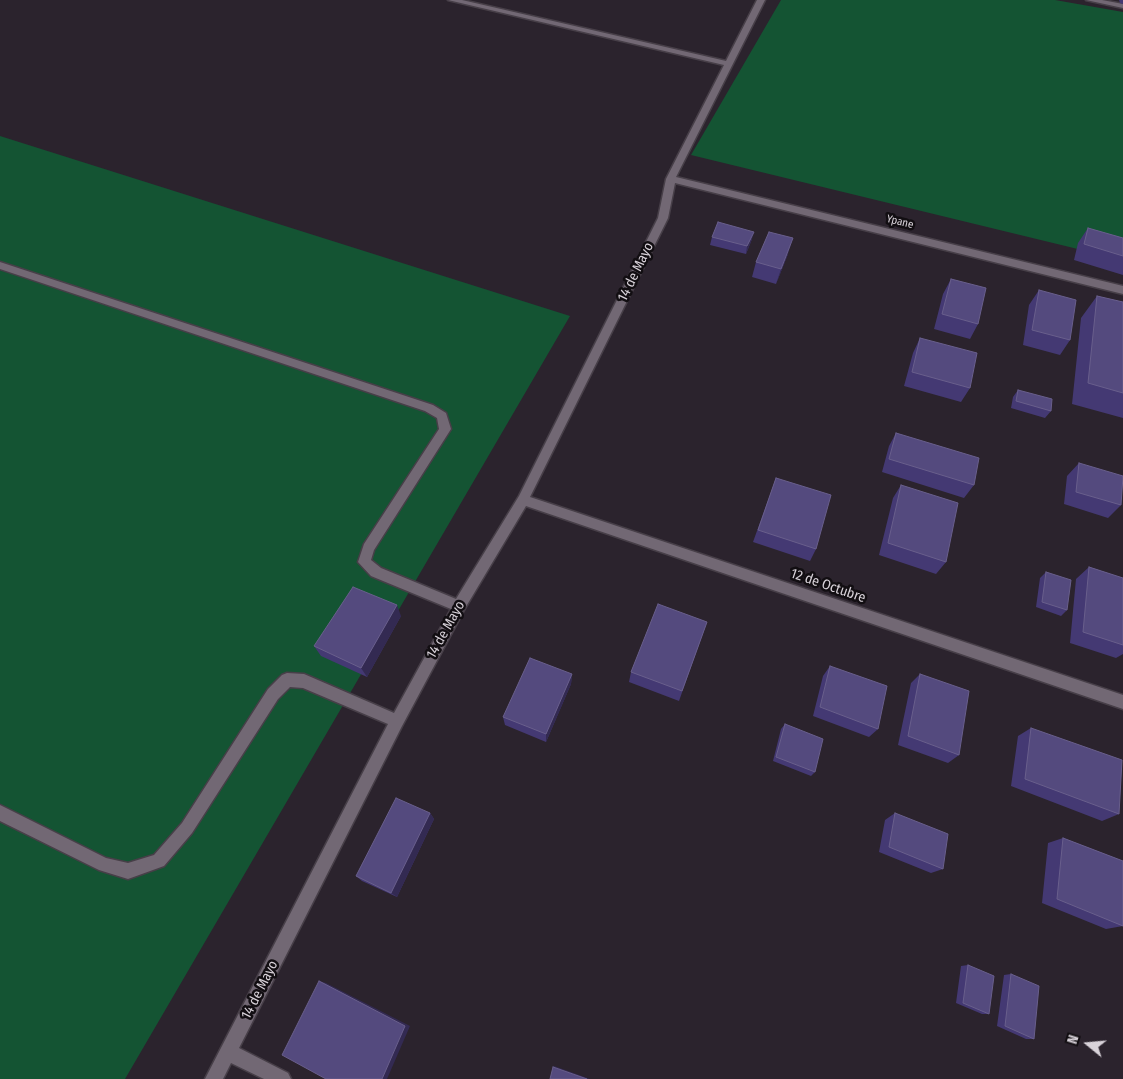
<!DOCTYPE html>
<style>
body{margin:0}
#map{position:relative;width:1123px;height:1079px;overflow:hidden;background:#2b232d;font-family:"Fira Sans Condensed",sans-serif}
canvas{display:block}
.north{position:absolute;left:1063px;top:1019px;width:50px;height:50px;-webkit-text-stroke:4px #120e12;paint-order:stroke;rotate:287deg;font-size:14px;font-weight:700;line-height:20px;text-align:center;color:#d8d2d9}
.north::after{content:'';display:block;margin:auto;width:18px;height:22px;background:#d8d2d9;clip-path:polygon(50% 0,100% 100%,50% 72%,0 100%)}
</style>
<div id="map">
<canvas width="1123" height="1079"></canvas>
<div class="north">N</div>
</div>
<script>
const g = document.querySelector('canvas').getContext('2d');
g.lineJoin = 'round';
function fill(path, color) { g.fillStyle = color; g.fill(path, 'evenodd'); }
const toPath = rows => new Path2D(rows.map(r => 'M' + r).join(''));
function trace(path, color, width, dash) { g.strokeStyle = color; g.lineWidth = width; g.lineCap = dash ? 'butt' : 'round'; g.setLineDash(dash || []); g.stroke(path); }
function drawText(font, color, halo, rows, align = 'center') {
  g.font = font + ' "Fira Sans Condensed",sans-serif'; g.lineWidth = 5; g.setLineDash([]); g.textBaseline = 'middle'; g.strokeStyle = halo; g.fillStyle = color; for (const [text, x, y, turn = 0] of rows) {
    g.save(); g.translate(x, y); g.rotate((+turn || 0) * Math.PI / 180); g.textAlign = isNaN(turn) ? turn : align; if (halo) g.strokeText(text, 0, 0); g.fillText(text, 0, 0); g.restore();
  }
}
fill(toPath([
 [781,0,1055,0,1123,12,1123,260,691,155],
 [0,136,570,316,125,1079,0,1079]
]), '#145433');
const minor = toPath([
 [448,0,462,0,726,61,757,0,765,0,676,177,1123,286,1123,294,675,183,668,218,530,497,1123,695,1123,709,526,506,464,610,402,726,239,1048,288,1073,291,1079,264,1079,231,1063,223,1079,205,1079,388,724,303,688,290,687,278,699,192,833,164,866,128,879,99,870,0,821,0,805,106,858,128,863,154,855,182,823,268,689,282,675,287,673,304,674,394,713,451,609,371,576,358,562,364,544,439,429,437,418,425,411,0,269,0,262,433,405,446,413,451,429,374,550,371,560,381,568,456,599,519,496,658,218,666,179,724,65,448,0],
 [1086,0,1102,0,1123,4,1123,8,1086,0]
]);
trace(minor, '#473f48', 3);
fill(minor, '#726874');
fill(toPath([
 [1119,0,1123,0,1123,4,1120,3],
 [1088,228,1123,238,1123,275,1074,260,1078,243],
 [712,237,752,239,746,254,710,245],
 [788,254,776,284,752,277,756,262],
 [951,279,978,324,970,339,934,329,943,294],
 [1039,290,1070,340,1060,355,1023,345,1029,305],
 [1097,296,1123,302,1123,418,1072,404,1081,318],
 [920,338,970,388,961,402,904,386,913,353],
 [1018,390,1051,411,1045,418,1011,408,1013,397],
 [896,433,974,485,964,498,882,472,889,446],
 [1079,463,1121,505,1108,518,1064,504,1067,476],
 [776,478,816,549,810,561,753,542],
 [901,485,946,562,936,574,879,555,893,498],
 [1089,567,1123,578,1123,654,1116,658,1070,643,1076,579],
 [1046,572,1067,610,1061,616,1036,607,1040,578],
 [401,616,367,677,321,656,314,646],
 [707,622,679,701,629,682,631,672],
 [830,666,878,729,869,737,813,716,823,676],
 [572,674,571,684,546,742,505,725,503,717],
 [920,674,959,755,948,763,898,745,911,683],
 [785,724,815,772,811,776,773,761,781,729],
 [1031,728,1119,814,1102,821,1011,786,1018,736],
 [430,813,434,819,397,897,362,881,356,876],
 [895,813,943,869,931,873,879,852,885,820],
 [1063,838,1123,861,1123,926,1106,929,1042,903,1048,843],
 [968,965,989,1014,982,1014,956,1003,961,966],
 [1011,974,1034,1039,1026,1039,997,1026,1004,975]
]), '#443973');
fill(toPath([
 [754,232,752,239,746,254,747,246],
 [793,238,788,254,776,284,781,269],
 [397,605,401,616,367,677,361,668],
 [572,674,571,684,546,742,546,734],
 [430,813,434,819,397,897,391,893],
 [319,981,326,983,410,1026,387,1079,382,1079],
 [554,1066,590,1079,587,1079,553,1067]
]), '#332a52');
const building = toPath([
 [718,222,754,232,747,246,712,237,718,222],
 [1088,228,1123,238,1123,256,1084,244,1088,228],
 [769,232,793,238,781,269,756,262,769,232],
 [951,279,986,288,978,324,942,314,951,279],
 [1039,290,1076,300,1070,340,1032,330,1039,290],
 [1097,296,1123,302,1123,393,1088,383,1097,296],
 [920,338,977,353,970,388,912,372,920,338],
 [1018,390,1052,399,1051,411,1016,401,1018,390],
 [896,433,979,458,974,485,889,459,896,433],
 [1079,463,1123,476,1121,505,1076,492,1079,463],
 [776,478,831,495,816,549,758,530,776,478],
 [901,485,958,503,946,562,888,543,901,485],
 [1089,567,1123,578,1123,645,1083,632,1089,567],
 [1046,572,1071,580,1067,610,1042,602,1046,572],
 [353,587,397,605,361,668,314,646,353,587],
 [658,604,707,622,682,691,631,672,658,604],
 [530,658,572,674,546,734,503,717,530,658],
 [830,666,887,686,878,729,820,707,830,666],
 [920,674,969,691,959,755,908,736,920,674],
 [785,724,823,739,815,772,776,757,785,724],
 [1031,728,1122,760,1119,814,1025,779,1031,728],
 [396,798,430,813,391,893,356,876,396,798],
 [895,813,948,834,943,869,889,847,895,813],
 [1063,838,1123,861,1123,926,1057,899,1063,838],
 [968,965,994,976,989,1014,963,1003,968,965],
 [1011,974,1039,986,1034,1039,1005,1026,1011,974],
 [319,981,405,1026,382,1079,326,1079,282,1055,319,981],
 [553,1067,587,1079,550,1079,553,1067]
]);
fill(building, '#544a7e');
trace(building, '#695f8c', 1);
drawText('11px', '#d8d2d9', '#120e12', [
 ["Ypane",900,222,14]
]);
drawText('14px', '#d8d2d9', '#120e12', [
 ["14 de Mayo",636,272,-64],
 ["12 de Octubre",828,586,19],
 ["14 de Mayo",446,630,-61],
 ["14 de Mayo",260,990,-63]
]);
</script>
